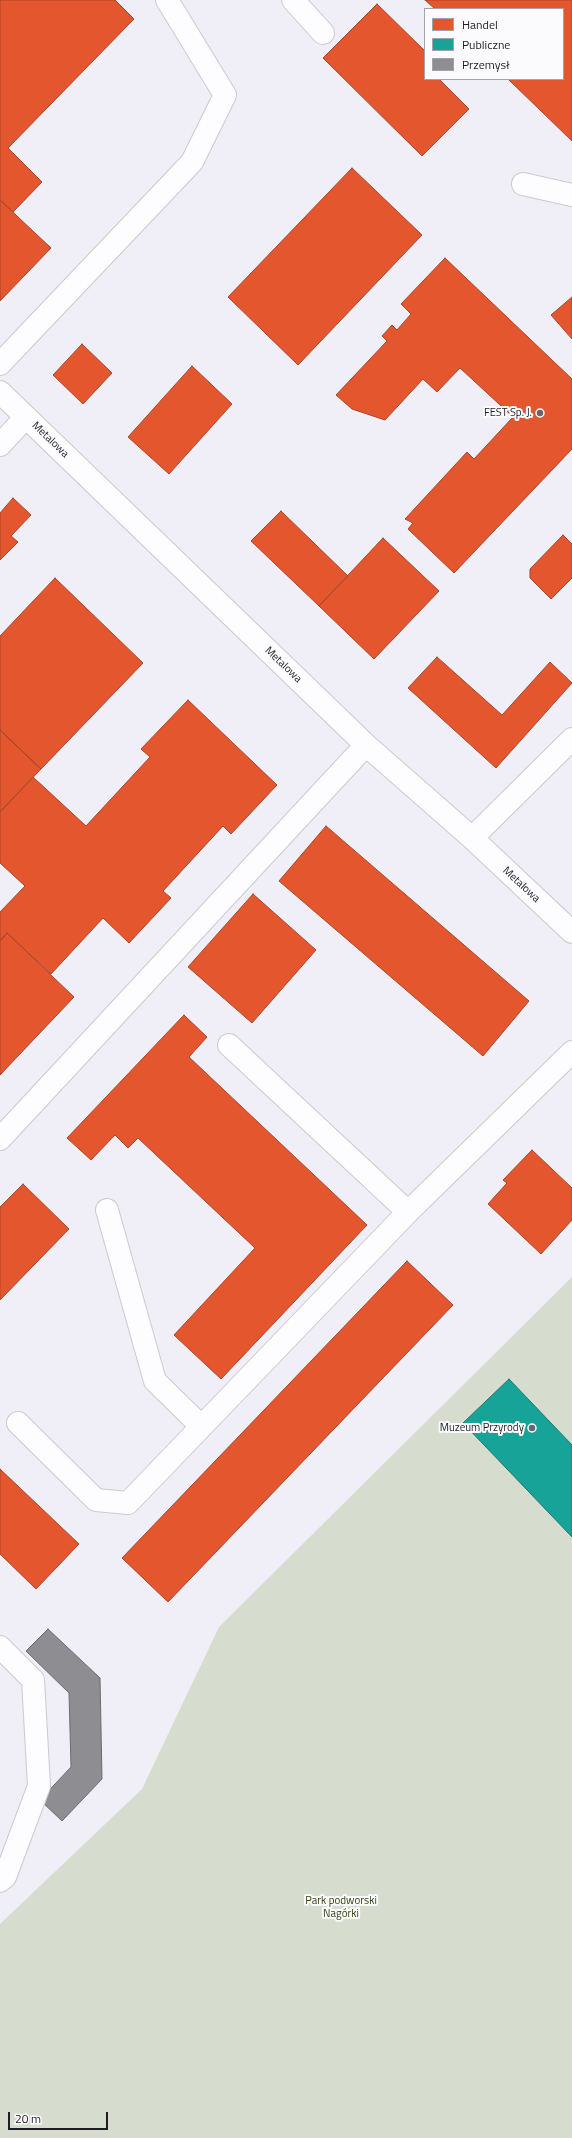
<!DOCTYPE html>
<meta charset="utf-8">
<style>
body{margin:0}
#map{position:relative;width:572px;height:2138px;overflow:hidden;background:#f0eef6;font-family:"Titillium Web",sans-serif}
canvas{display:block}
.legend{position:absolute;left:424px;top:8px;width:140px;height:72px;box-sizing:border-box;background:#fbfafd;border:1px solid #a3a2a6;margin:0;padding:5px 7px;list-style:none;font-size:12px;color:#1f1d23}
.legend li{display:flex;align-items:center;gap:8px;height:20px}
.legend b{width:20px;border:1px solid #a3a2a6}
.scale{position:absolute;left:8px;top:2112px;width:100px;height:18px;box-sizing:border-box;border:2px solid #1f1d23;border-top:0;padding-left:5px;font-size:12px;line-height:14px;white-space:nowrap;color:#1f1d23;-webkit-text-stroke:3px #fbfafd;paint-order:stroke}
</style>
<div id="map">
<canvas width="572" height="2138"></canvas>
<ul class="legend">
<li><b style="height:11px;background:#e4572e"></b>Handel</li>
<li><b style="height:11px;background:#17a398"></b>Publiczne</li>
<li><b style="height:11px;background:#8d8d92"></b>Przemysł</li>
</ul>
<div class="scale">20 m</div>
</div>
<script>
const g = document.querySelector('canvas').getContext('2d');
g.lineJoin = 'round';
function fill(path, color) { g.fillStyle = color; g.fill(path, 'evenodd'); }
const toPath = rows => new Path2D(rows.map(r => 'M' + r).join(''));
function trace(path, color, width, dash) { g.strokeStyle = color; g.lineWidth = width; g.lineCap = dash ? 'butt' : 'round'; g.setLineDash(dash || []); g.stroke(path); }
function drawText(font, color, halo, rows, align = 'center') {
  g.font = font + ' "Titillium Web",sans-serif'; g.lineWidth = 4; g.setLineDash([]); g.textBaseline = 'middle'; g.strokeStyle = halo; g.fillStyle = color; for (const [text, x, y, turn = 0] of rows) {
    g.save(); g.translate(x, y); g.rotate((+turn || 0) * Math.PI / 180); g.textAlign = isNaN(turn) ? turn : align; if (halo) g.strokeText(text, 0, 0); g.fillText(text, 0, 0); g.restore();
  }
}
fill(toPath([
 [572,1277,572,2138,0,2138,0,1924,142,1789,219,1627]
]), '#d7ddce');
const shops = toPath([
 [0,0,115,0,134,19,8,148,42,182,13,212,0,200,0,0],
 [425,0,572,0,572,141,508,79,563,79,563,9,435,9,425,0],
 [377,4,425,51,425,79,439,79,469,109,422,156,323,58,377,4],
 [352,168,422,235,298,365,228,297,352,168],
 [0,200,51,248,0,301,0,200],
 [445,258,572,379,572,449,454,573,408,529,413,523,405,519,467,452,474,459,513,417,460,368,437,392,423,379,385,420,352,409,336,395,387,341,382,336,392,325,397,330,411,314,401,304,445,258],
 [572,297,572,339,551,315,572,297],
 [82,344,112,373,83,404,53,375,82,344],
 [192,366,232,404,169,474,128,437,192,366],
 [13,498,31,515,11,536,18,542,0,560,0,513,13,498],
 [281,511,348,576,319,606,251,541,281,511],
 [563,535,572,544,572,578,551,599,530,578,530,569,563,535],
 [383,538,439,591,374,659,319,606,383,538],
 [55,578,143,663,41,769,0,730,0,636,55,578],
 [437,657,502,715,550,662,572,683,496,768,408,688,437,657],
 [188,700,277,785,231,834,223,826,163,891,171,898,129,943,103,918,51,974,7,933,0,941,0,912,25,886,0,863,0,812,33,777,86,826,150,757,141,749,188,700],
 [0,730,41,769,0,812,0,730],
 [326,826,529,1001,483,1056,279,881,326,826],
 [253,894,316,950,252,1023,188,967,253,894],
 [7,933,74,997,0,1075,0,941,7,933],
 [184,1015,207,1037,189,1057,367,1225,221,1379,174,1335,255,1248,138,1138,128,1148,115,1135,91,1160,67,1138,184,1015],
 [532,1150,572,1188,572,1220,541,1254,488,1204,507,1183,503,1180,532,1150],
 [23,1184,69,1229,0,1300,0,1207,23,1184],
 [407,1261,453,1305,168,1602,122,1558,407,1261],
 [0,1469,79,1544,36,1589,0,1554,0,1469]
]);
fill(shops, '#e4572e');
trace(shops, '#a9462b', 1);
const public = toPath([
 [509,1379,572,1445,572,1537,463,1423,509,1379]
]);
fill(public, '#17a398');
trace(public, '#197b75', 1);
const industry = toPath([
 [48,1629,100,1678,102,1779,62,1821,40,1800,71,1767,69,1693,26,1651,48,1629]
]);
fill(industry, '#8d8d92');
trace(industry, '#6c6b71', 1);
const minor = toPath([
 [293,0,323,33],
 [523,184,572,195],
 [0,364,192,162,225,95,167,0],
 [0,392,366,745,472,838,572,932],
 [0,445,26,417],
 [472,838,572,739],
 [229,1045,408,1212],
 [0,1139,366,745],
 [107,1210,155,1381,201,1426],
 [18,1423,96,1500,128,1503,408,1212,572,1052],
 [0,1647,33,1680,39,1786,5,1877,0,1881]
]);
trace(minor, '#cbcad0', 24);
trace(minor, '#fdfcfe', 22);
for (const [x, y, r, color] of [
 [540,413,4,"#68666d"],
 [532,1428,4,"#68666d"]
]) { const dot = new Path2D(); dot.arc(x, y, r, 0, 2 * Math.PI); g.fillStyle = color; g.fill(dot); trace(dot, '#fbfafd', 1.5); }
drawText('11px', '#1f1d23', '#fbfafd', [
 ["FEST Sp. J.",532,413],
 ["Muzeum Przyrody",524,1428]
], 'right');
drawText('11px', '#1f1d23', '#fbfafd', [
 ["Metalowa",50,440,44],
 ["Metalowa",283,665,44],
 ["Metalowa",521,885,43]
]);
drawText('11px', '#34420c', '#fbfafd', [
 ["Park podworski",341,1901],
 ["Nagórki",341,1914]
]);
</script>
